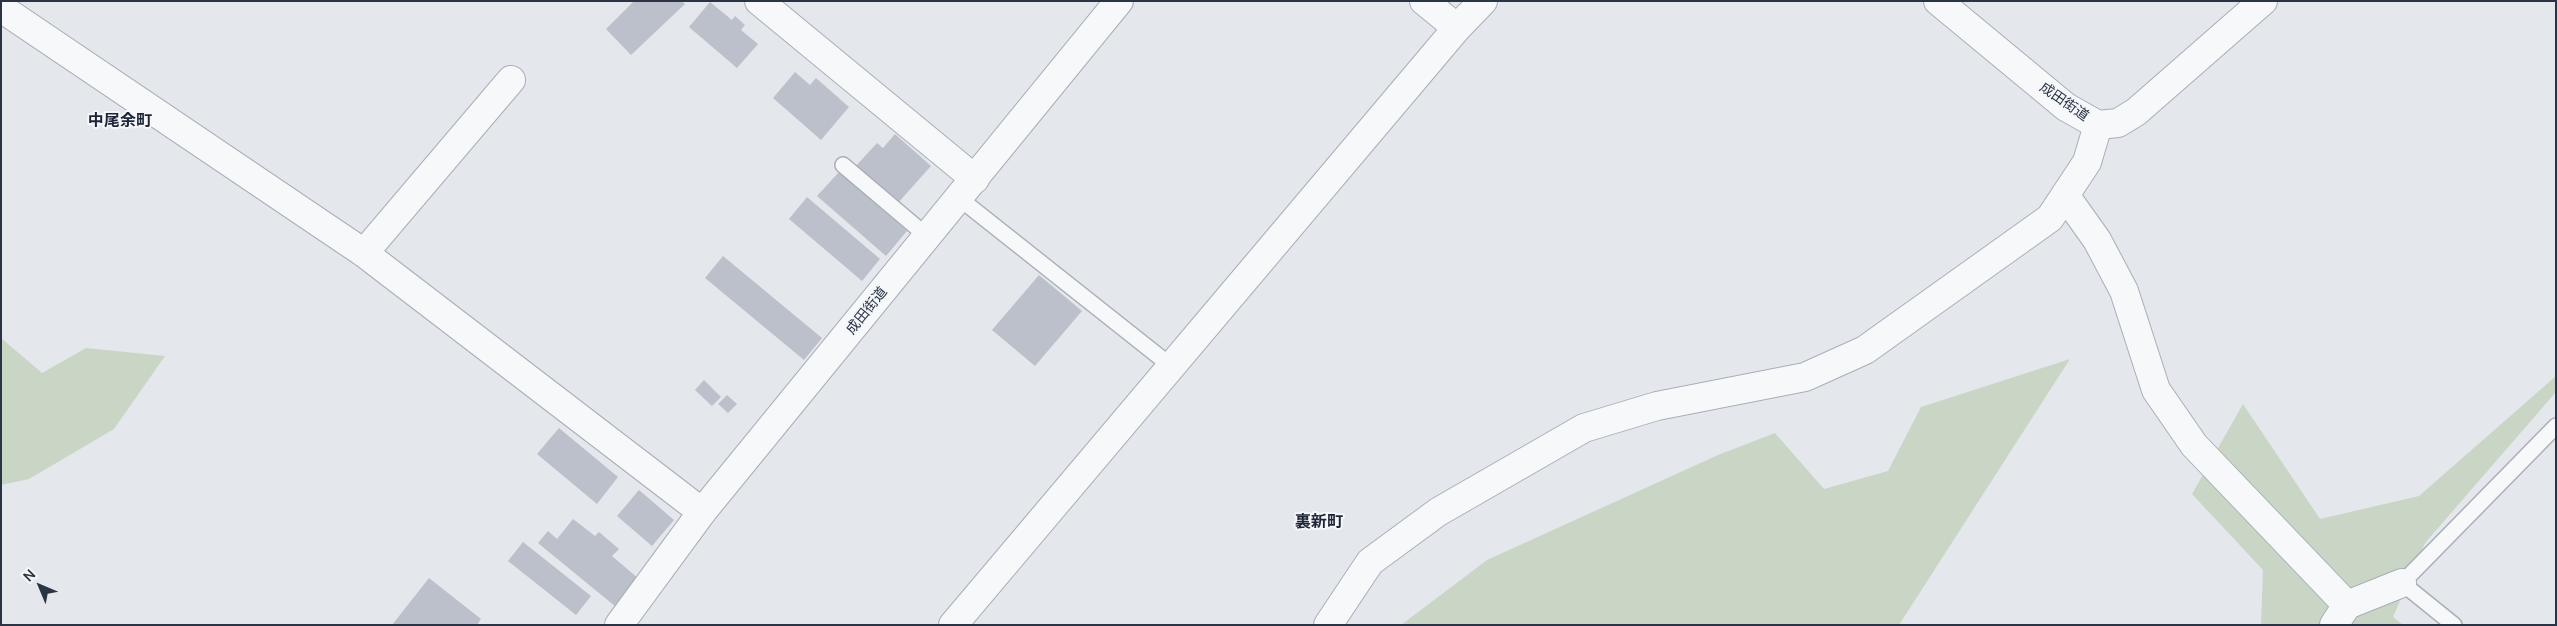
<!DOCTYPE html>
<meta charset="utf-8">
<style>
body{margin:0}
#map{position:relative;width:2557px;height:626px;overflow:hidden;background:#e4e7ec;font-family:Manrope,sans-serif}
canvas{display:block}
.frame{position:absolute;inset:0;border:2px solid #2b3445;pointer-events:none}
.north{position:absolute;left:15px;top:561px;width:50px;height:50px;-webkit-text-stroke:4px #f4f6f9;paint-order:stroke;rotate:315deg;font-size:14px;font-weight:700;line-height:20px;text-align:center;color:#2b3445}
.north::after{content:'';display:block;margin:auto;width:18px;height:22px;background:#2b3445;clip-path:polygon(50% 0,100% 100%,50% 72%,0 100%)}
</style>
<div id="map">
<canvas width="2557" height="626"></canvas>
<div class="frame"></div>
<div class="north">N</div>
</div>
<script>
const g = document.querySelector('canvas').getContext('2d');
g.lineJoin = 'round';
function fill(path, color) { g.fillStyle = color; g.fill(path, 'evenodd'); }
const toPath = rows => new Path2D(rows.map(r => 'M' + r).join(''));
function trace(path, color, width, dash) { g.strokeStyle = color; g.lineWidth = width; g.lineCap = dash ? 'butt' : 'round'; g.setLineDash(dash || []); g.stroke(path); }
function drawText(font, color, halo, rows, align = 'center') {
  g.font = font + ' Manrope,"Noto Sans JP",sans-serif'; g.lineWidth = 4; g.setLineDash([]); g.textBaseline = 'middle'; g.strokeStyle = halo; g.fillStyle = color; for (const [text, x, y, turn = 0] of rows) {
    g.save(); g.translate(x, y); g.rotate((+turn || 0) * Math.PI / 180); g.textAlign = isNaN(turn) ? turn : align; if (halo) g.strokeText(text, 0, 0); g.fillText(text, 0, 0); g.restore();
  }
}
fill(toPath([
 [1,338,42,373,86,348,165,356,114,429,29,479,1,485],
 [2070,359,1899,625,1401,625,1487,560,1718,455,1775,433,1824,489,1888,471,1921,407],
 [2556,376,2556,392,2425,543,2393,617,2403,625,2261,625,2263,570,2192,494,2243,404,2320,519,2419,496]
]), '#c9d6c5');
fill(toPath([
 [634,1,682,1,685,4,631,55,606,29],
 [710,2,732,20,735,16,745,25,741,30,758,44,737,68,689,27],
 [795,72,810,85,816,78,849,107,821,140,773,98],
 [895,134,931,166,897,204,855,167,877,143,883,148],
 [839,172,907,231,886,256,817,196],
 [807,197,880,259,862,281,789,219],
 [723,256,822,338,804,360,705,278],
 [1039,275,1082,311,1035,366,992,330],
 [704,380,721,397,712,406,695,390],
 [727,395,737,404,728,413,718,404],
 [559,428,618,477,597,504,537,454],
 [639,490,674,520,652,546,617,516],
 [573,519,595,536,599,532,619,549,612,556,639,579,616,607,538,543,548,531,557,539],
 [523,542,591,596,576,615,508,561],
 [429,578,481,619,477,625,392,625]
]), '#bbc0ca');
const service = toPath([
 [843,165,928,237],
 [959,198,1171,366],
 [2454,625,2402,583,2556,426]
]);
const minor = toPath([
 [759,1,975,179],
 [1424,1,1457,28],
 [1,8,364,253,702,512],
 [2065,195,2097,240,2124,291,2156,390,2194,445,2347,605,2334,625],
 [364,253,511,80],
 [2347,605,2402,583],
 [953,625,1457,28,1483,1],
 [1328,625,1370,562,1438,512,1584,428,1657,406,1805,377,1865,350,2050,218,2087,162,2098,125]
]);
const tertiary = toPath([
 [1938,1,2066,107,2098,125,2118,123,2136,112,2263,1],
 [619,625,702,512,1119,1]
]);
trace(service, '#a9aeb7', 18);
trace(minor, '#a9aeb7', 30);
trace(tertiary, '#a9aeb7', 30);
trace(service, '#f7f8fa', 15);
trace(minor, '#f7f8fa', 28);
trace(tertiary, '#f7f8fa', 28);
drawText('14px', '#2b3445', '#f4f6f9', [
 ["成田街道",2064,102,35],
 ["成田街道",867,311,-51]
]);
drawText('bold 16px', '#1d2536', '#f4f6f9', [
 ["中尾余町",120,122],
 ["裏新町",1319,523]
]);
</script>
